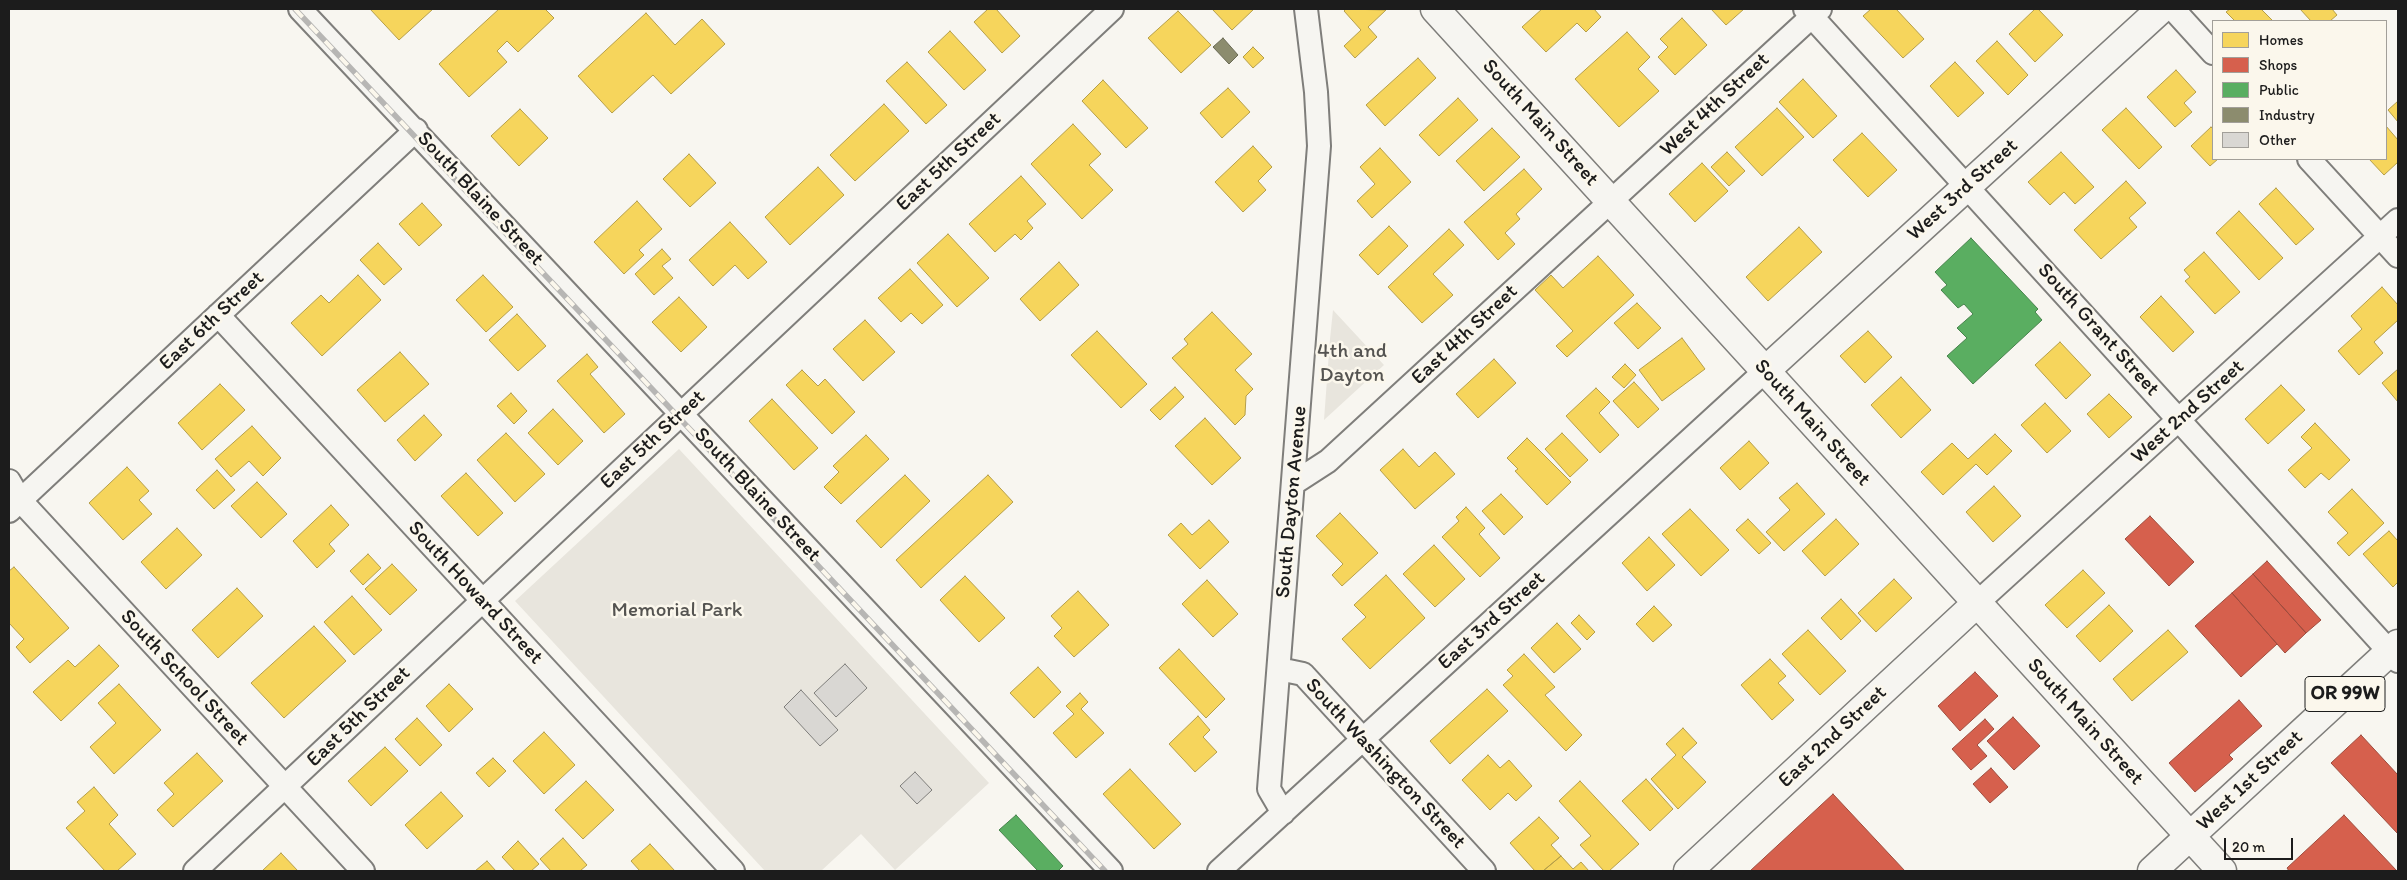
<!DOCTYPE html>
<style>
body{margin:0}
#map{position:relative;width:2407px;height:880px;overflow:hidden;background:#f8f6f0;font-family:Itim,sans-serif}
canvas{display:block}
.frame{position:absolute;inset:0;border:10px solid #1c1c1c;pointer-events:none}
.legend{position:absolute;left:2212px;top:20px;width:175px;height:140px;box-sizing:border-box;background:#fbf7ec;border:1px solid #a29f99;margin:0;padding:6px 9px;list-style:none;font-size:15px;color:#1c1c1c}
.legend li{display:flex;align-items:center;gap:10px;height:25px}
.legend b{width:25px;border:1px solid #a29f99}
.scale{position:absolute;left:2224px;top:838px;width:69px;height:22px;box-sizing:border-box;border:2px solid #1c1c1c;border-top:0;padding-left:6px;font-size:15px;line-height:18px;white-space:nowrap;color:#1c1c1c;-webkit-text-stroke:4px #fbf7ec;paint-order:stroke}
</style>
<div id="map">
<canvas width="2407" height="880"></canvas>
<div class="frame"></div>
<ul class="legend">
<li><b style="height:14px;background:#f6d55c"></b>Homes</li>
<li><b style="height:14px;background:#d6604d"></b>Shops</li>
<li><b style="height:14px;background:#5aae61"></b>Public</li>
<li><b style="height:14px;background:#8c8c6e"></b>Industry</li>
<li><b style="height:14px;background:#d9d7d3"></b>Other</li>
</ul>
<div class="scale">20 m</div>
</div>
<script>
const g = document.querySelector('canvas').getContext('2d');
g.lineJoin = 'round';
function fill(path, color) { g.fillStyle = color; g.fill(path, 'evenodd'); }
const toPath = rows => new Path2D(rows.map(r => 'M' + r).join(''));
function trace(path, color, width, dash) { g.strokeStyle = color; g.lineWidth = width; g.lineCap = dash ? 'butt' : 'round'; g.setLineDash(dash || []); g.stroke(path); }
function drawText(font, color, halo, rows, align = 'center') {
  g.font = font + ' Itim,sans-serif'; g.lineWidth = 5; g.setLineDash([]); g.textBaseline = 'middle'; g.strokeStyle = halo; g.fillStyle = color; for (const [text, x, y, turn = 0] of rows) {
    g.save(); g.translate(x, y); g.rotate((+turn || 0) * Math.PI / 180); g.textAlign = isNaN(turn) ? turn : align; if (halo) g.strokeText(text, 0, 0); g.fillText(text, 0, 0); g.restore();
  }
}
fill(toPath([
 [1333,310,1384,365,1324,420,1330,339],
 [679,449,989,783,895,870,861,834,821,871,765,871,515,601]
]), '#e8e5dd');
const homes = toPath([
 [370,9,433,9,399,40,370,9],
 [499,9,545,9,554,18,518,52,507,41,497,51,507,62,469,97,439,64,499,9],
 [988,9,996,9,1020,36,1002,53,974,22,988,9],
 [1212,9,1254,9,1232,30,1212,9],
 [1346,9,1386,10,1368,27,1377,37,1355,58,1344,46,1361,30,1344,11,1346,9],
 [1542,9,1594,9,1601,17,1586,32,1577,23,1546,52,1522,27,1542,9],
 [1711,9,1744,9,1726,25,1711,9],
 [1871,9,1896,9,1924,39,1903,58,1863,16,1871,9],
 [2035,9,2038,9,2063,35,2035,62,2009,34,2035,9],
 [2230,9,2261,9,2273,21,2235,21,2226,12,2230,9],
 [2300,9,2332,9,2337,15,2330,21,2311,21,2300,9],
 [1178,11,1211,45,1181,73,1148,38,1178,11],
 [646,13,675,45,702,19,725,44,671,94,653,75,612,113,578,76,646,13],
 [1682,18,1707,45,1675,75,1658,57,1668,47,1660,39,1682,18],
 [950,31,986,70,964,90,928,52,950,31],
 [1627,32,1650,57,1638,69,1659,91,1619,127,1575,79,1627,32],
 [1997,41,2028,75,2008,95,1976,61,1997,41],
 [1253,47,1264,58,1253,68,1243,57,1253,47],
 [1418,58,1436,78,1385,126,1366,105,1418,58],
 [907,62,947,105,926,124,886,81,907,62],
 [1955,62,1984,93,1958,117,1930,86,1955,62],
 [2176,70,2196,92,2184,103,2192,112,2175,127,2147,97,2176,70],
 [1803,79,1837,116,1813,138,1779,102,1803,79],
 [1103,80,1148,128,1126,148,1082,101,1103,80],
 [1228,88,1250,112,1222,138,1200,113,1228,88],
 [1458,98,1478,120,1439,156,1419,135,1458,98],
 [2398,101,2398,122,2388,110,2398,101],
 [884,104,909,131,855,181,830,155,884,104],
 [1777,108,1804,137,1762,176,1735,147,1777,108],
 [2126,108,2162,147,2139,169,2102,130,2126,108],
 [520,109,548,138,519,166,491,136,520,109],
 [1073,124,1101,154,1089,165,1113,190,1082,219,1031,164,1073,124],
 [2386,126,2398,140,2398,162,2384,175,2369,159,2386,159,2386,126],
 [2211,127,2213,129,2213,159,2218,159,2210,166,2191,146,2211,127],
 [1492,128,1520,157,1484,191,1456,161,1492,128],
 [1862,133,1897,170,1868,197,1833,160,1862,133],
 [1253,146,1272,167,1258,181,1266,190,1243,212,1215,182,1253,146],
 [1380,148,1411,182,1372,218,1357,201,1375,184,1360,167,1380,148],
 [1727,152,1745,171,1729,186,1711,167,1727,152],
 [2061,152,2094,187,2075,204,2064,192,2050,205,2028,182,2061,152],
 [689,154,716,183,690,207,663,179,689,154],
 [1702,163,1728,191,1695,222,1669,194,1702,163],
 [818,167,844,195,790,245,765,217,818,167],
 [1524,169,1542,189,1516,214,1520,219,1505,233,1515,244,1498,260,1464,222,1524,169],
 [1021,176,1046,204,1027,221,1033,228,1021,240,1015,234,995,252,969,224,1021,176],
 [2126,181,2146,203,2129,218,2137,227,2101,259,2074,230,2126,181],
 [2276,188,2314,229,2296,245,2259,204,2276,188],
 [637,201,662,229,639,250,644,255,624,274,594,242,637,201],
 [422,203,442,225,419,246,399,224,422,203],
 [2239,211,2283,258,2259,280,2216,233,2239,211],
 [730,222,767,262,748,279,735,265,713,286,689,260,730,222],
 [1389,226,1408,246,1378,275,1359,255,1389,226],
 [1799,227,1822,252,1768,301,1746,277,1799,227],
 [1449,229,1464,245,1433,274,1453,295,1422,323,1388,287,1449,229],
 [948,234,989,278,957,307,917,263,948,234],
 [378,243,402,269,384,285,360,260,378,243],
 [662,249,671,259,662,266,673,278,654,295,635,274,662,249],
 [2204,252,2240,292,2215,314,2185,281,2190,277,2184,270,2204,252],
 [1598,256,1634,295,1567,357,1556,346,1573,331,1535,290,1551,275,1563,288,1598,256],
 [1059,262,1079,285,1040,321,1020,299,1059,262],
 [910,269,943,305,922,324,911,313,901,322,878,298,910,269],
 [358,275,381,300,322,356,291,323,321,295,329,303,358,275],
 [483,275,513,307,486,332,456,300,483,275],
 [2382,287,2398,305,2398,320,2374,342,2383,353,2359,375,2338,351,2362,329,2351,316,2382,287],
 [2161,296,2194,332,2173,352,2140,317,2161,296],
 [679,297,707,327,681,352,652,322,679,297],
 [1637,303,1661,328,1638,349,1614,323,1637,303],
 [1212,312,1252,354,1235,370,1253,389,1246,396,1245,415,1235,425,1172,358,1188,344,1184,339,1212,312],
 [517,314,546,346,518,371,489,340,517,314],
 [865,320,895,352,863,381,833,349,865,320],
 [1097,331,1147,384,1121,408,1071,355,1097,331],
 [1868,331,1892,357,1865,383,1840,356,1868,331],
 [1682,338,1705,369,1662,401,1639,370,1682,338],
 [2060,342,2091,375,2066,399,2035,365,2060,342],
 [400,352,429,384,385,422,357,390,400,352],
 [587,354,598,367,590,374,625,414,604,433,557,381,587,354],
 [1494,359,1516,383,1478,418,1456,394,1494,359],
 [1625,364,1636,375,1624,388,1612,377,1625,364],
 [2398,369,2398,402,2382,383,2398,369],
 [802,370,818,386,825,379,855,412,832,434,786,385,802,370],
 [1901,377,1931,410,1901,438,1871,405,1901,377],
 [1634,382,1659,409,1638,428,1613,401,1634,382],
 [220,384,245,410,202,450,178,423,220,384],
 [2281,385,2305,410,2268,444,2245,419,2281,385],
 [1175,387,1184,397,1160,420,1150,410,1175,387],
 [1596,388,1610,402,1599,413,1619,435,1600,453,1566,416,1596,388],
 [511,393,527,411,514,424,497,406,511,393],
 [2109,394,2132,417,2109,438,2087,414,2109,394],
 [772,399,818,448,794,470,749,421,772,399],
 [2045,403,2071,431,2047,453,2021,425,2045,403],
 [553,409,583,441,558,465,528,433,553,409],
 [424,415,442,435,415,461,397,440,424,415],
 [1205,418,1241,458,1212,485,1175,446,1205,418],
 [2315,423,2350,460,2329,480,2321,473,2305,488,2288,470,2312,448,2301,437,2315,423],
 [252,426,281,458,263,476,249,461,231,477,215,459,252,426],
 [506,433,545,474,515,502,477,460,506,433],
 [1562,433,1588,460,1570,477,1545,449,1562,433],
 [1995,434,2012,451,1987,475,1976,464,1943,495,1921,472,1952,443,1968,459,1995,434],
 [866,435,889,459,841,504,824,487,839,472,833,466,866,435],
 [1527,438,1571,482,1547,505,1515,471,1518,469,1507,458,1527,438],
 [1749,441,1769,463,1740,490,1720,468,1749,441],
 [1403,449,1419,467,1435,452,1455,474,1415,509,1380,470,1403,449],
 [127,467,149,491,139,500,152,514,123,540,89,503,127,467],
 [217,470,235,490,214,509,196,490,217,470],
 [466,473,503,513,478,536,441,496,466,473],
 [905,475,930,501,881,548,856,521,905,475],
 [988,475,1013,502,921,588,896,560,988,475],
 [257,482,287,514,261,538,231,506,257,482],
 [1797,483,1825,514,1784,551,1766,532,1790,510,1779,498,1797,483],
 [1994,486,2021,516,1993,542,1966,512,1994,486],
 [2352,489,2384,523,2349,556,2337,543,2348,533,2328,512,2352,489],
 [1501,494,1523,517,1504,535,1482,511,1501,494],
 [331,505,349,525,329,544,335,551,317,568,293,541,331,505],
 [1466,507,1485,528,1479,534,1500,558,1480,577,1442,537,1459,521,1456,517,1466,507],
 [1690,509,1729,550,1701,576,1662,534,1690,509],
 [1340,513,1378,553,1342,586,1332,575,1343,564,1316,536,1340,513],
 [1748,519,1771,543,1759,554,1736,530,1748,519],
 [1836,519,1859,544,1825,576,1802,551,1836,519],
 [1209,520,1229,542,1200,569,1168,535,1181,523,1192,535,1209,520],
 [177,528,202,555,166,589,141,562,177,528],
 [2389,531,2398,541,2398,582,2393,587,2363,554,2389,531],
 [1649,537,1675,565,1647,591,1622,563,1649,537],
 [1434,545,1465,579,1435,607,1403,574,1434,545],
 [368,554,381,568,363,585,350,571,368,554],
 [392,564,417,590,390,615,365,589,392,564],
 [14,567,69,628,30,663,16,647,24,639,9,623,9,571,14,567],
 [2083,570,2105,593,2067,628,2045,605,2083,570],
 [1386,575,1425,618,1370,669,1342,639,1366,617,1354,605,1386,575],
 [965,576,1005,618,979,642,940,600,965,576],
 [1894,579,1912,598,1876,632,1858,613,1894,579],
 [1207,580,1238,614,1213,637,1182,604,1207,580],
 [237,588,263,616,218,658,192,630,237,588],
 [1078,591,1109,625,1074,657,1054,636,1062,628,1051,616,1078,591],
 [352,596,382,630,354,655,324,622,352,596],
 [1841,599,1861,621,1841,640,1821,618,1841,599],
 [2109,605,2133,631,2100,662,2076,636,2109,605],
 [1654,606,1672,625,1653,642,1636,624,1654,606],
 [1579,615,1595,632,1587,640,1571,623,1579,615],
 [1557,623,1581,649,1554,673,1531,648,1557,623],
 [314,626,346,661,284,718,251,683,314,626],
 [1808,630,1846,671,1820,695,1782,654,1808,630],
 [2168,630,2188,652,2132,701,2113,679,2168,630],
 [99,645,119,666,61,721,33,692,68,660,75,667,99,645],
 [1179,649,1225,699,1206,718,1159,668,1179,649],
 [1524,654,1555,687,1545,695,1582,735,1566,751,1503,685,1513,676,1507,670,1524,654],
 [1770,659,1786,676,1778,683,1794,700,1772,720,1741,685,1770,659],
 [1038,667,1061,692,1034,718,1010,693,1038,667],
 [119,684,161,730,114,774,90,747,116,723,98,703,119,684],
 [449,684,473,709,449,732,426,706,449,684],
 [1487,689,1508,711,1450,764,1430,741,1487,689],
 [1080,693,1088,702,1081,709,1104,733,1076,758,1053,733,1074,714,1066,706,1080,693],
 [1198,716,1210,730,1203,737,1217,752,1195,772,1169,744,1198,716],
 [417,718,442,745,420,766,395,739,417,718],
 [1683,728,1697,743,1682,757,1706,782,1678,809,1651,779,1676,755,1666,744,1683,728],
 [544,732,575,765,544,794,513,761,544,732],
 [385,747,408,771,371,806,348,781,385,747],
 [197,753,223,781,173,827,157,810,174,794,164,783,197,753],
 [1488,755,1500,768,1509,760,1532,786,1516,801,1508,793,1490,810,1462,780,1488,755],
 [493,758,506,771,489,787,476,773,493,758],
 [1130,769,1181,824,1154,849,1103,794,1130,769],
 [1646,779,1673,809,1650,831,1622,801,1646,779],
 [586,781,614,810,583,839,555,810,586,781],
 [1580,781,1639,844,1609,871,1604,871,1580,845,1591,836,1559,801,1580,781],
 [94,787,118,815,109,824,136,854,117,871,105,871,66,828,85,811,77,802,94,787],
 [441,792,463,816,427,849,405,825,441,792],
 [1539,817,1559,838,1551,845,1561,856,1543,871,1535,871,1510,843,1539,817],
 [563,838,587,865,580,871,551,871,540,859,563,838],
 [518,841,539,864,531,871,515,871,502,857,518,841],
 [650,844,675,871,640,871,631,861,650,844],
 [281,853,298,871,262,871,281,853],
 [1561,856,1573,869,1581,862,1589,871,1543,871,1561,856],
 [487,861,496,871,475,871,487,861]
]);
fill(homes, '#f6d55c');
trace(homes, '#b59e49', 1);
const shops = toPath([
 [2150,516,2194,562,2169,586,2125,539,2150,516],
 [2267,561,2321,620,2306,633,2253,574,2267,561],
 [2253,574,2306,633,2285,653,2232,593,2253,574],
 [2232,593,2277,644,2241,677,2195,626,2232,593],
 [1975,672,1998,696,1960,731,1938,706,1975,672],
 [2239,700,2262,726,2229,755,2233,759,2195,792,2169,763,2239,700],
 [2013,717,2040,746,2014,770,1987,741,2013,717],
 [1985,719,1994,729,1977,745,1987,756,1971,770,1952,749,1985,719],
 [2361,735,2398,775,2398,834,2331,763,2361,735],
 [1991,768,2008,787,1990,803,1973,784,1991,768],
 [1833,794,1905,871,1750,871,1833,794],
 [2344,815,2397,871,2289,871,2287,868,2344,815]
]);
fill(shops, '#d6604d');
trace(shops, '#9e4c3e', 1);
const public = toPath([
 [1971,238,2038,309,2035,312,2042,320,1973,384,1947,356,1967,338,1957,328,1973,314,1964,304,1958,308,1941,290,1947,285,1935,272,1971,238],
 [1016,815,1063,866,1058,871,1038,871,999,830,1016,815]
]);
fill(public, '#5aae61');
trace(public, '#47824c', 1);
const industry = toPath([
 [1223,38,1238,55,1229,64,1213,47,1223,38]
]);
fill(industry, '#8c8c6e');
trace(industry, '#6a6a55', 1);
const building = toPath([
 [845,664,867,688,836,717,814,693,845,664],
 [801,690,838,730,820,746,784,707,801,690],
 [915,772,932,790,917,804,900,786,915,772]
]);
fill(building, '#d9d7d3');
trace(building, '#7f7e7b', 1);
const minor = toPath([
 [300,9,1111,871],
 [1805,9,2398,661],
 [2173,9,2213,53],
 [2309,159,2398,256],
 [218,315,733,871],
 [9,481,20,500,363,871],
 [1294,483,1328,461,1820,9],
 [9,511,416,130],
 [1977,603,2398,220],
 [1279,669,1303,674,1484,871],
 [1283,813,1269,789,1319,146,1316,92,1306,9],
 [195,871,1112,9],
 [1219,871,1765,371]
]);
const tertiary = toPath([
 [1435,9,2190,836],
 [1765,371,2161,9],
 [1688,871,1977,603]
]);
const primary = toPath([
 [2190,836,2222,871],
 [2152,871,2398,644]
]);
trace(minor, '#7f7e7b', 26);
trace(tertiary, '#7f7e7b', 31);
trace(primary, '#7f7e7b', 31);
trace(minor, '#f6f5f1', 22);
trace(tertiary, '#f6f5f1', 28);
trace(primary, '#f6f5f1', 28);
const rail = toPath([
 [295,9,1105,871]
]);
trace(rail, '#b7b6b4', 5.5);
trace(rail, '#fbf7ec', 4, [11]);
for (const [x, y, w] of [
 [2345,694,80]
]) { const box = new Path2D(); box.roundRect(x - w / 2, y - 17.5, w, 35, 4); g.fillStyle = '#fbf7ec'; g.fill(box); trace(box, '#1c1c1c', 1); }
drawText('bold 20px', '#1c1c1c', null, [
 ["OR 99W",2345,694]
]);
drawText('21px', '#1c1c1c', '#fbf7ec', [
 ["West 4th Street",1715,105,-43],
 ["South Main Street",1540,123,48],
 ["East 5th Street",949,162,-43],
 ["West 3rd Street",1963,190,-42],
 ["South Blaine Street",480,199,47],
 ["East 6th Street",212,321,-43],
 ["South Grant Street",2098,330,48],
 ["East 4th Street",1465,335,-43],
 ["West 2nd Street",2188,412,-42],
 ["South Main Street",1812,423,48],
 ["East 5th Street",653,440,-43],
 ["South Blaine Street",757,495,47],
 ["South Dayton Avenue",1292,502,-85],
 ["South Howard Street",475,593,47],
 ["East 3rd Street",1492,621,-42],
 ["South School Street",184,678,47],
 ["East 5th Street",359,717,-44],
 ["South Main Street",2085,722,48],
 ["East 2nd Street",1833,737,-43],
 ["South Washington Street",1385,764,47],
 ["West 1st Street",2250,781,-43]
]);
drawText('21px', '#555451', '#fbf7ec', [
 ["4th and",1352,352],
 ["Dayton",1352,376],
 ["Memorial Park",677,611]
]);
</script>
